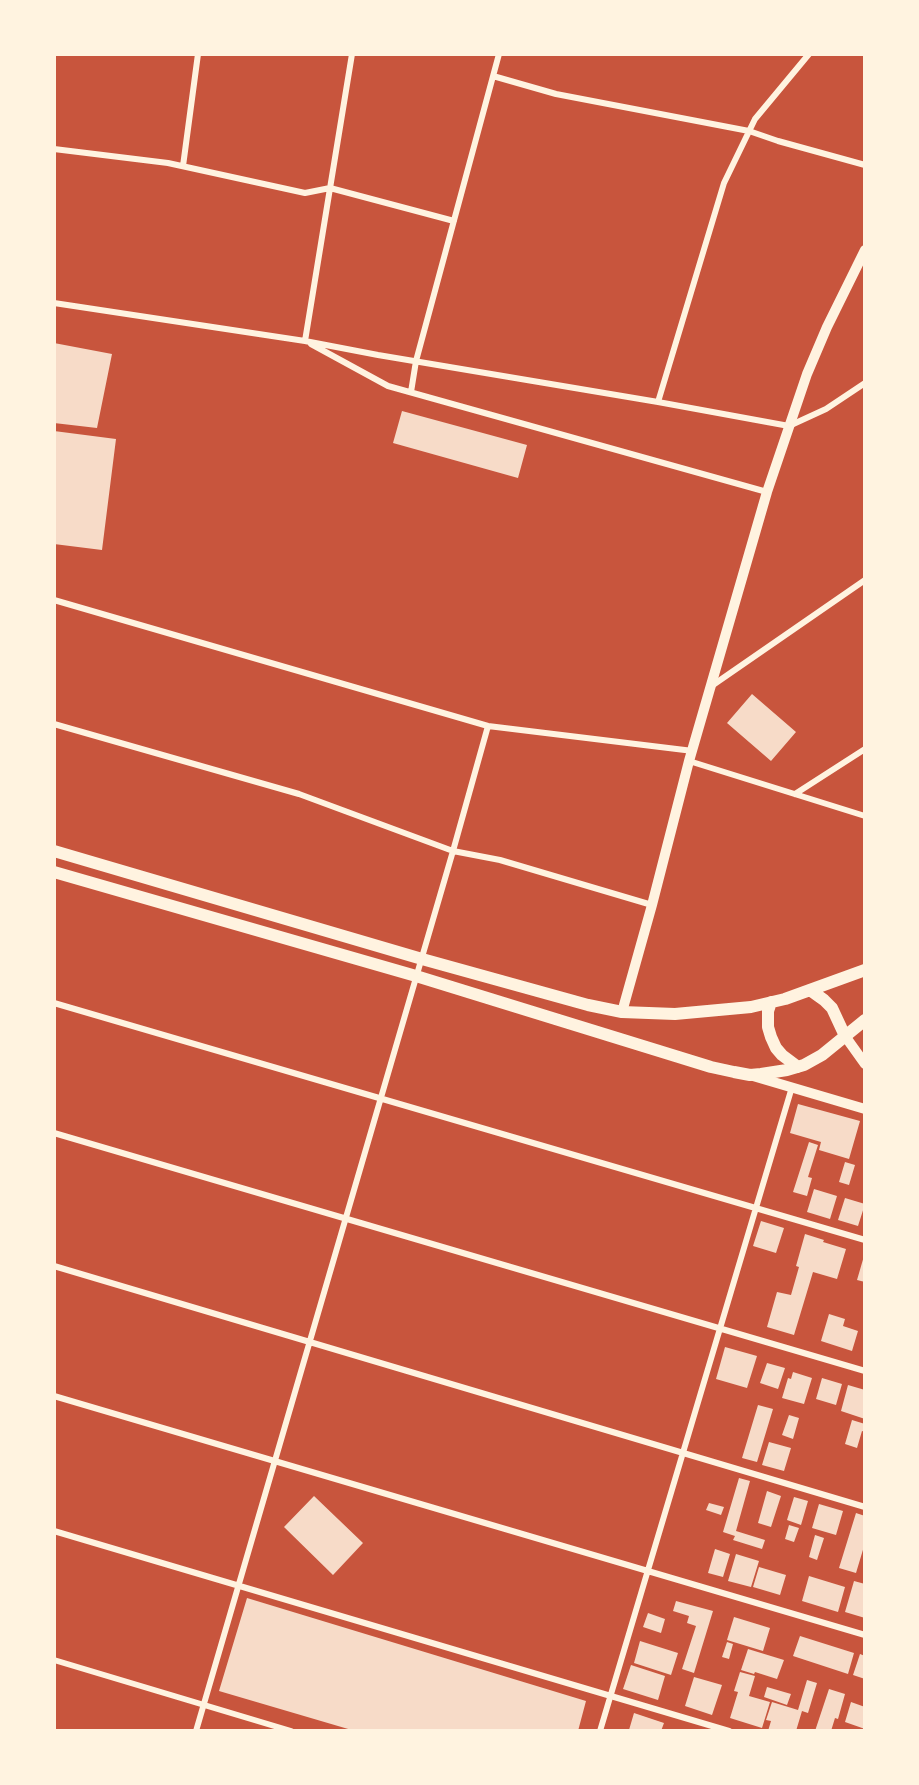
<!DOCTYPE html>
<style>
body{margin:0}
#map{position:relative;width:919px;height:1785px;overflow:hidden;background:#c8553d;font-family:Rubik,sans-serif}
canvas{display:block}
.frame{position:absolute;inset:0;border:56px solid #fff3e0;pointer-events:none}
</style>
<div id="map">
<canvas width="919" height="1785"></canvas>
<div class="frame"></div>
</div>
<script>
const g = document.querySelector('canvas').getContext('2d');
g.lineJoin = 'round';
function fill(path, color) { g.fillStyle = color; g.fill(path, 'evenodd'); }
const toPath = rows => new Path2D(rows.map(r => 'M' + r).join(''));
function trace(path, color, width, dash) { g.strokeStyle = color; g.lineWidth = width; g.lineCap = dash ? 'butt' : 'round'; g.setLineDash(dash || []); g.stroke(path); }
fill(toPath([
 [54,343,112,354,97,428,54,423],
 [402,411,527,445,518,478,393,443],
 [54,431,116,439,102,550,54,544],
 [752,694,796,732,771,761,727,723],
 [798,1104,860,1121,849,1159,819,1150,821,1142,790,1133],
 [809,1142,818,1145,808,1177,812,1178,807,1196,793,1192],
 [845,1162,855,1165,849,1185,839,1182],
 [814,1189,837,1196,830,1219,807,1212],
 [845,1198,865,1204,858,1226,838,1220],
 [761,1221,784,1228,776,1253,753,1246],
 [805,1234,824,1240,823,1242,846,1249,837,1279,813,1272,794,1335,767,1327,777,1292,791,1295,799,1267,796,1266],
 [864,1256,865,1256,865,1282,857,1280],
 [829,1314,845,1319,843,1326,858,1331,852,1351,821,1341],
 [725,1347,757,1356,747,1388,716,1379],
 [767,1363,785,1368,778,1389,760,1383],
 [793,1372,812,1378,804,1404,782,1398,788,1378,791,1379],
 [822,1378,842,1384,836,1405,816,1399],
 [848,1385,865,1390,865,1419,841,1411],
 [758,1405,773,1409,757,1462,742,1458],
 [789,1415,799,1418,793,1439,782,1435],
 [852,1420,865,1424,865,1432,862,1431,857,1448,845,1444],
 [769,1442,791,1448,784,1471,762,1465],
 [739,1478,750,1481,736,1531,765,1540,762,1549,733,1540,735,1536,723,1532],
 [767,1491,781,1496,771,1527,758,1523],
 [314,1496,363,1543,333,1575,284,1527],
 [794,1497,808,1501,801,1525,787,1520],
 [709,1503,724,1507,721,1515,706,1510],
 [819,1504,843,1511,836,1535,812,1528],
 [856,1513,865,1516,865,1543,856,1573,839,1568],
 [789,1525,799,1528,794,1542,785,1539],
 [815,1535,824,1538,817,1560,809,1557],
 [715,1549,730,1554,723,1577,708,1573],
 [736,1554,759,1561,751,1587,728,1581],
 [759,1567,786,1575,780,1595,753,1587],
 [809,1576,845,1587,838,1612,802,1601],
 [854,1581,865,1584,865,1618,845,1612],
 [247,1598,586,1701,578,1731,355,1731,219,1691],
 [676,1601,713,1611,694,1673,682,1669,696,1626,687,1623,689,1616,673,1611],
 [648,1613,665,1619,661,1633,643,1627],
 [734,1617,770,1628,763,1651,727,1640],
 [800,1636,854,1653,848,1674,793,1656],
 [640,1641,678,1653,671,1675,634,1663],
 [727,1642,733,1644,729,1659,722,1657],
 [748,1649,784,1660,777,1679,755,1672,754,1674,741,1670],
 [860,1654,865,1656,865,1679,853,1675],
 [631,1665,665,1676,658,1700,623,1689],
 [740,1672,755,1676,749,1696,770,1702,762,1728,730,1718,738,1692,734,1691],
 [694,1677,722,1685,712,1715,685,1706],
 [807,1680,817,1683,808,1713,802,1711,796,1731,768,1731,771,1721,766,1720,772,1702,798,1710],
 [767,1687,791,1694,787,1705,764,1697],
 [829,1689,845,1694,838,1719,835,1718,831,1731,815,1731],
 [851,1702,865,1707,865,1729,845,1722],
 [634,1713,664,1723,661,1731,633,1731,629,1730]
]), '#f7dbc8');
trace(toPath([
 [493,76,556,94,749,131,778,141,865,165],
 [54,149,168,163,305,193,330,188,454,221],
 [183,166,198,54],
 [54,303,305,341,378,355,658,402,789,426,826,409,865,383],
 [305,341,352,54],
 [311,344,388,386,767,492],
 [411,392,416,361,499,54],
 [658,402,724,183,755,119,809,54],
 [54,600,488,726,693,751],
 [713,685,865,580],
 [54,724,299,794,453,851,500,860,652,905],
 [689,761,865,816],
 [795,794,865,749],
 [54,1003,865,1240],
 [54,1133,865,1371],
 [54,1266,865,1507],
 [54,1396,865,1635],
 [54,1531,729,1731],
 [54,1660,291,1731],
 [196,1731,453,851,488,726],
 [600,1731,792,1087]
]), '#fff3e0', 6);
trace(toPath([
 [622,1012,652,905,689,761,767,492,807,374,827,327,865,250],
 [845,1036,865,1064],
 [753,1076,865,1109]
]), '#fff3e0', 10);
trace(toPath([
 [54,851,422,959,588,1005,622,1012,675,1014,751,1007,785,999,865,970],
 [54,872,416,976,711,1067,734,1072,750,1075,761,1074,787,1070,804,1065,822,1055,865,1020],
 [810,990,824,1000,832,1008,845,1036],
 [771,1002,768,1011,768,1027,771,1037,776,1048,782,1055,798,1067]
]), '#fff3e0', 12);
</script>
